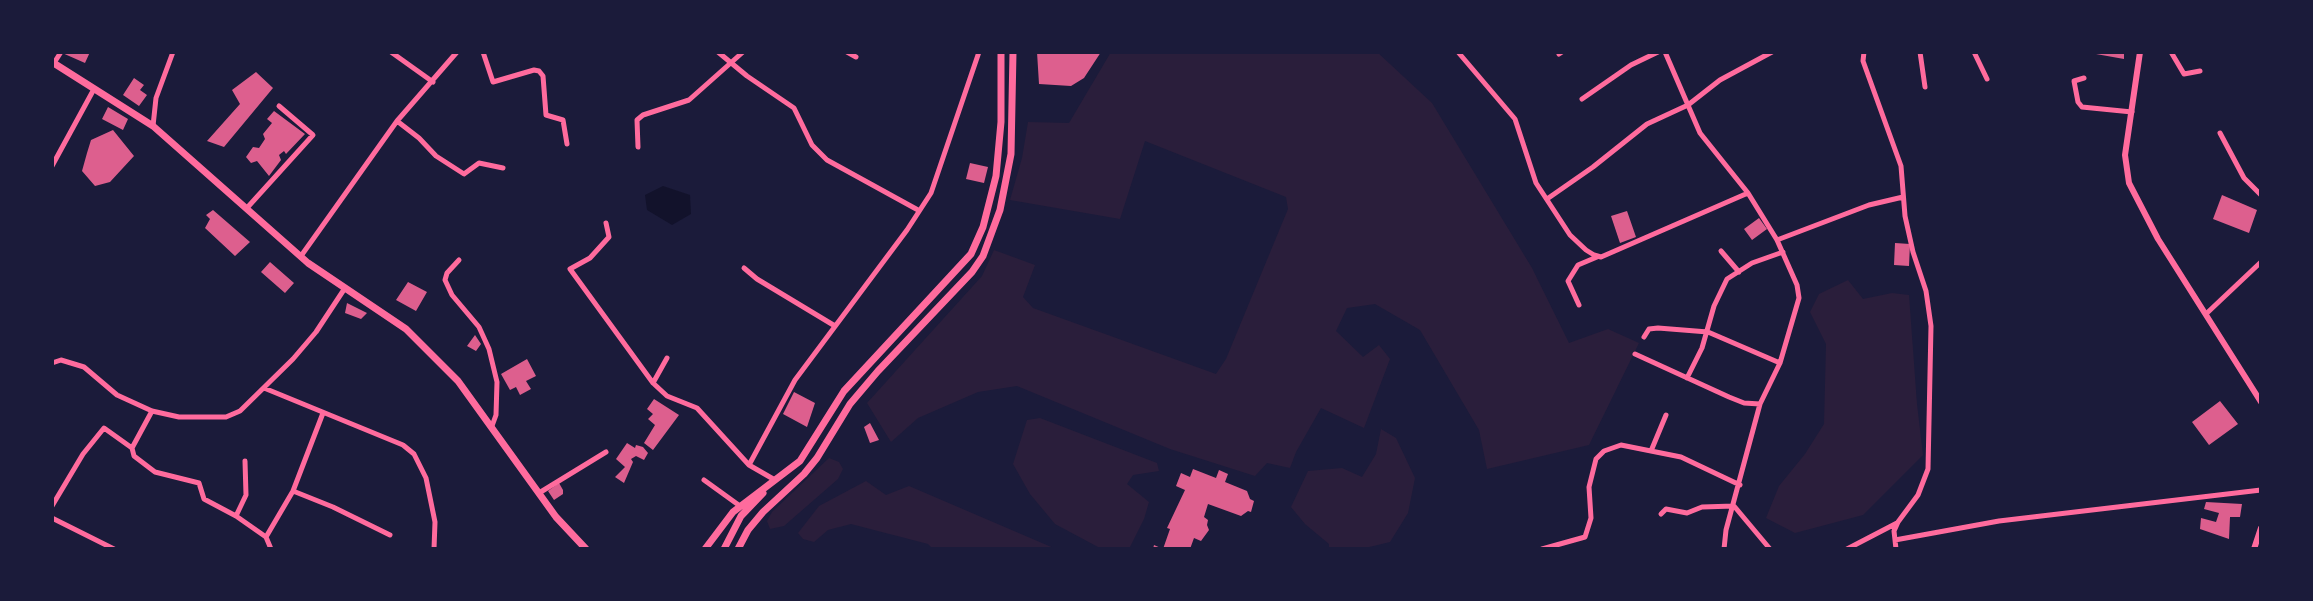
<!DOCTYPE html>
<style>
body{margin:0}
#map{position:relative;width:2313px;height:601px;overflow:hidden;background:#1b1b3a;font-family:"IBM Plex Sans",sans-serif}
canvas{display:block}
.frame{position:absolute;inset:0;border:54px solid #1b1b3a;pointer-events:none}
</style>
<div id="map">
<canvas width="2313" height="601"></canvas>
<div class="frame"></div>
</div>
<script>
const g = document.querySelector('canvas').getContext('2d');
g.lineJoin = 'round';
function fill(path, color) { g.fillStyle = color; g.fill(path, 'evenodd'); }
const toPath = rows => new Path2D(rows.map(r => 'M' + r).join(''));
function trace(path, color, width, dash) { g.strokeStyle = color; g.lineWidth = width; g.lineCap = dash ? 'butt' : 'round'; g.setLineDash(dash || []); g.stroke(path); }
fill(toPath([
 [1111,52,1377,52,1432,103,1532,268,1569,343,1608,329,1639,343,1589,445,1487,469,1479,430,1420,330,1375,304,1347,308,1336,331,1363,357,1379,345,1390,359,1364,428,1321,408,1296,452,1290,468,1267,463,1255,476,1170,449,1017,386,978,392,918,418,891,442,867,403,982,276,994,250,1035,265,1023,297,1033,308,1216,374,1226,359,1288,209,1286,197,1145,141,1120,219,1010,200,1022,158,1028,122,1069,123],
 [1848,280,1863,299,1892,293,1909,295,1917,404,1923,455,1863,515,1795,533,1766,518,1779,486,1805,454,1824,424,1826,344,1810,312,1819,294],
 [1040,418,1157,463,1159,471,1133,475,1127,484,1149,502,1144,519,1129,549,1098,547,1055,524,1030,494,1013,464,1027,420],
 [1381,429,1396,438,1415,478,1408,513,1390,542,1361,549,1329,549,1329,544,1305,524,1291,507,1308,471,1342,468,1362,477,1376,454],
 [829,458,839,462,843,469,838,479,784,526,770,529,767,521,772,512],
 [866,481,886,495,909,486,1056,549,933,549,928,544,851,524,828,530,814,542,803,539,798,533,819,506]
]), '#2a1e3b');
fill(toPath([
 [663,186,690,195,691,214,672,225,647,210,645,195]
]), '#12122b');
fill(toPath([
 [60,52,90,52,85,63],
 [1037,52,1101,52,1084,78,1071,86,1039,84],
 [2096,52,2124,52,2124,59,2096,54],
 [256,72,273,88,224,147,207,141,240,104,232,90],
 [134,78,144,85,140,90,147,95,139,106,123,95],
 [108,107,128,119,123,130,102,119],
 [274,111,305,134,286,154,284,151,279,155,281,160,269,176,257,161,251,163,246,157,253,147,259,148,265,139,263,134,272,123,267,119],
 [113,130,134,156,110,182,95,186,82,171,87,153,91,140],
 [970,163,988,167,984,183,966,179],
 [2222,195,2257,210,2249,233,2213,219],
 [213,210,250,242,235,256,205,228,210,219,206,215],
 [1627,211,1636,237,1620,243,1611,216],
 [1759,218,1767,229,1752,240,1744,229],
 [1895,243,1910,244,1909,266,1894,265],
 [270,262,294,283,285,293,261,272],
 [408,282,427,292,416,311,396,300],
 [347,303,367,313,361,319,345,313],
 [475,335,481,344,476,351,467,346],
 [527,359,536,376,526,381,531,389,520,395,516,387,510,390,501,374],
 [794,392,815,403,807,427,783,414],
 [654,399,679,415,653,450,644,443,655,425,648,419,653,414,647,409],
 [2220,401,2238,424,2209,445,2192,422],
 [870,423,879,440,870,443,864,427],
 [627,443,635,448,636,445,643,447,648,453,644,460,636,456,631,459,633,462,624,483,615,477,625,467,616,459],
 [1193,469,1216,478,1219,470,1228,474,1225,482,1247,491,1250,499,1254,501,1251,512,1248,511,1241,516,1208,504,1204,517,1208,520,1207,525,1209,530,1201,541,1194,538,1190,549,1153,549,1154,545,1163,549,1170,529,1167,528,1185,490,1176,486,1181,473,1190,477],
 [559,483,563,490,563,494,554,500,548,491],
 [2206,502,2242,504,2240,517,2230,517,2229,539,2200,529,2201,518,2216,522,2219,513,2204,509]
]), '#dd5f8e');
trace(toPath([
 [391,52,433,82],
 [483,52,493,82,534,70,539,71,543,76,546,115,563,120,567,144],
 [718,52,747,76,794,108,812,145,827,160,918,210],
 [847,52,856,57],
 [1458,52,1515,119,1536,183,1570,235,1586,250,1594,255,1601,257,1748,193],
 [1665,52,1700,133,1748,193,1777,240,1797,285,1799,298,1780,363,1760,404,1726,530,1724,549],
 [1864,52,1863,61,1901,166,1905,216,1913,252,1926,291,1931,326,1928,469,1918,495,1898,522,1894,531,1896,549],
 [1920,52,1925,87],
 [1974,52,1987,79],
 [2171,52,2184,74,2200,71],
 [1559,54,1562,52],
 [54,63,61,52],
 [2084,78,2074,81,2078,102,2082,107,2132,112],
 [1582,99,1631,65,1658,52],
 [397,121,419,138,436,156,464,174,479,163,503,168],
 [153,126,156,98,173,52],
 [2220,133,2244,178,2261,195],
 [638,147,637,120,643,115,689,100,743,52],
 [52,166,94,89],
 [1547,199,1593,167,1647,124,1688,105,1720,80,1772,52],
 [246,209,313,135,279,106],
 [606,223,609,237,590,258,570,269,653,383,667,396,697,408,749,465,775,480],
 [1777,240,1869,205,1903,197],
 [1721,251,1739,272],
 [301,256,397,121,457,52],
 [459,260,447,273,445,280,452,295,479,327,489,349,497,382,496,415,492,426],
 [744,268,757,279,835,326],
 [1579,305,1568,281,1578,265,1597,257],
 [2207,313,2261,262],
 [1644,337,1649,329,1658,328,1708,332,1780,363],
 [1635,354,1729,397,1744,403,1760,404],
 [52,363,61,360,84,367,117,395,152,411,179,417,226,417,240,411,293,359,316,332,345,288],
 [1687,378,1702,348,1714,306,1727,279,1752,263,1783,252],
 [653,383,667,358],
 [264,388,403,445,414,454,426,478,435,522,434,549],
 [152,411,132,448,134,456,155,472,199,483,204,499,236,516],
 [1651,451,1666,415],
 [245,461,246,495,236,516,266,537,293,491,323,413],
 [749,465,795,380,907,230,931,193,979,52],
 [704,480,740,506],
 [293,491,333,507,390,535],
 [539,493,606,452],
 [52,506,83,454,104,428,132,448],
 [1661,514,1666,509,1687,513,1702,507,1734,506,1770,549],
 [52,518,114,549],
 [266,537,271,549],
 [1895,540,1999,521,2261,490],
 [1542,549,1585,537,1591,518,1589,487,1596,459,1604,451,1621,445,1681,457,1740,485],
 [1847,549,1897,523]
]), '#ff6b9d', 5);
trace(toPath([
 [2140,52,2125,155,2129,183,2158,239,2261,402],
 [2254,549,2261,528]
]), '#ff6b9d', 6);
trace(toPath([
 [52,62,153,126,308,263,406,329,458,381,556,517,586,549]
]), '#ff6b9d', 7);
trace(toPath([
 [705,549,733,512,800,461,844,391,971,254,983,227,996,176,1001,122,1001,52],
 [724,549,741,516,763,493],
 [738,549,748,530,763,512,804,474,817,458,850,404,878,371,972,272,983,256,1000,210,1011,154,1013,52]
]), '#ff6b9d', 7);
</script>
